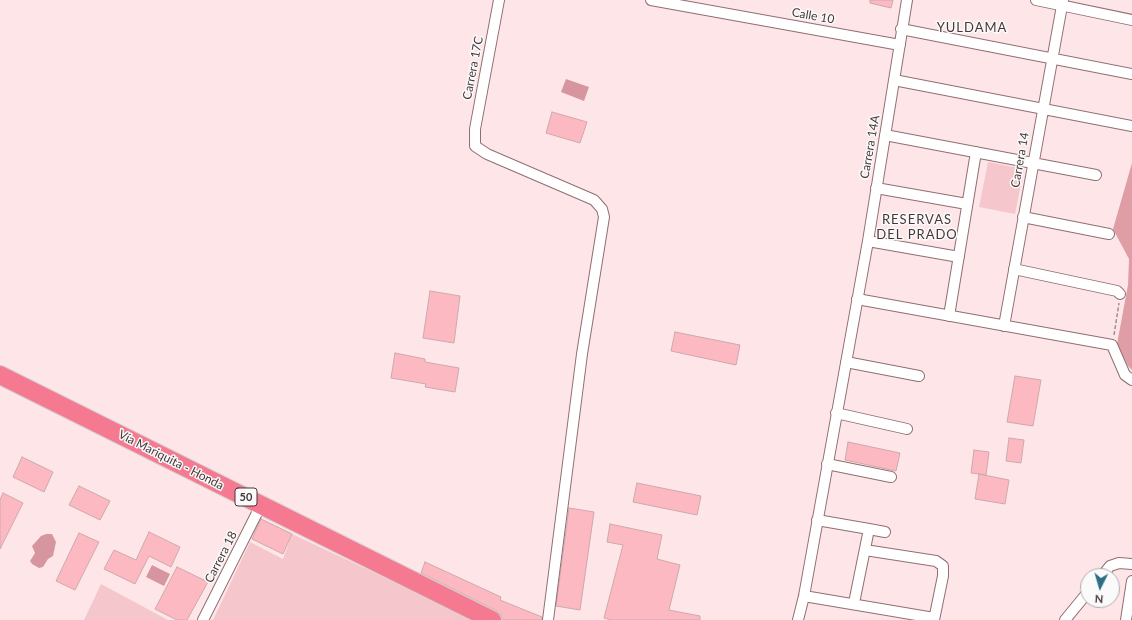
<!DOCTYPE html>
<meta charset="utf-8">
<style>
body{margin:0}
#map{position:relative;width:1132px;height:620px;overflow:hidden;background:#fee6e8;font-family:Lato,sans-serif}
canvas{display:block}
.north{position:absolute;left:1080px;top:568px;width:40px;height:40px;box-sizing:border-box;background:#fafafa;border:1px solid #b2acad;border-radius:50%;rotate:185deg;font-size:11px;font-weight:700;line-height:16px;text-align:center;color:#473739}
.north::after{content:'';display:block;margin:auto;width:14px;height:18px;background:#2d6f82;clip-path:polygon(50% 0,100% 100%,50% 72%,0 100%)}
</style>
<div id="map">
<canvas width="1132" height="620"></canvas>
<div class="north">N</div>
</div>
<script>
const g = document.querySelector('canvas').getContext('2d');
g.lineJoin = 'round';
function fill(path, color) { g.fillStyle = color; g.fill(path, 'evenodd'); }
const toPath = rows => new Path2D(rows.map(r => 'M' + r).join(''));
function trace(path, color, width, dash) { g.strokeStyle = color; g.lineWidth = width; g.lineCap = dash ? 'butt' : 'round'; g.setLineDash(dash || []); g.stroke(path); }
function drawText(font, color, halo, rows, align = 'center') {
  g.font = font + ' Lato,sans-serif'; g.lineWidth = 3; g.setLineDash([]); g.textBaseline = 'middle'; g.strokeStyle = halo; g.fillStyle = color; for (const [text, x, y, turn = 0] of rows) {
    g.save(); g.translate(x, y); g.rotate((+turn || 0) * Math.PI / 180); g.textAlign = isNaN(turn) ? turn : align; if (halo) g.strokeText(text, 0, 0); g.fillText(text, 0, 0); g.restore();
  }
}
fill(toPath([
 [988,162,1024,169,1015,214,979,207],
 [292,534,422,595,476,620,213,620,250,542,283,559],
 [101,584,168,620,84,620]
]), '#f5c7cc');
fill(toPath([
 [1132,163,1132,370,1128,366,1117,344,1128,285,1129,259,1113,229]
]), '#df9da6');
fill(toPath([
 [566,79,589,87,584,101,561,92],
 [46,534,52,534,56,542,53,556,48,559,43,567,39,568,32,564,30,561,35,553,32,546,41,536],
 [152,565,170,574,164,586,146,577]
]), '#d7969f');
const building = toPath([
 [870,0,893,0,891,8,870,3,870,0],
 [552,112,587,122,580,143,546,133,552,112],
 [430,291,460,296,454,343,423,338,430,291],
 [675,332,740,345,736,365,671,351,675,332],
 [395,353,425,359,425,362,459,368,455,392,425,387,426,384,391,378,395,353],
 [1015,376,1041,380,1033,426,1007,422,1015,376],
 [1009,438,1024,440,1021,463,1006,461,1009,438],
 [848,442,900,453,896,471,845,460,848,442],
 [974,450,989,452,986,475,971,473,974,450],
 [22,457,53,472,44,492,13,477,22,457],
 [979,474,1009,480,1005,504,975,499,979,474],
 [637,483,701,496,697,515,633,502,637,483],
 [79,486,110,501,100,520,69,505,79,486],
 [3,493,23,503,0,549,0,500,3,493],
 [569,508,594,512,580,610,556,606,569,508],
 [261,519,292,534,283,554,252,539,261,519],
 [610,524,662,535,657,559,680,565,669,610,700,616,700,620,611,620,604,618,623,545,607,542,610,524],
 [149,532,180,547,171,567,149,556,135,584,104,569,114,550,136,560,149,532],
 [79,533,99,542,75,590,56,581,79,533],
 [425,562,501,597,500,600,542,617,542,620,502,620,501,615,497,611,421,573,425,562],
 [177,567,208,582,187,620,177,620,155,609,177,567]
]);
fill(building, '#fdb9c2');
trace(building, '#cda8ac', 1);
const street = toPath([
 [499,0,475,129,475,146,487,154,594,200,602,209,604,217,582,354,548,620],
 [651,0,900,45],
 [1036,0,1132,20],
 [901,29,1132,74],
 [894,80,1132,126],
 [885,135,1096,175],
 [876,188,967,204],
 [1023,217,1109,234],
 [868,241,959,257],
 [1014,269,1117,291,1120,294],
 [857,299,1112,345,1125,375,1132,380],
 [949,316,976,152],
 [1004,326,1063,0],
 [846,362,919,376],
 [836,413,907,429],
 [827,464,891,477],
 [817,520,869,529,854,603],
 [869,529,885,532],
 [865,550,936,561,943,566,943,576,934,620],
 [1102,576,1110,566,1119,563,1132,564],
 [804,596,934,618],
 [203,620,261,505],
 [798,620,804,596,868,241,907,0],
 [1065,620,1088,592],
 [1126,620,1132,581]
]);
const highway = toPath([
 [0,375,492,620]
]);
trace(street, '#906e72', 12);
trace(highway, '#d3cfcf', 20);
trace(toPath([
 [1114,335,1119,303]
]), '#a38f91', 1.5, [4, 2]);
trace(street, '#fff', 10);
trace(highway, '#f57990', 18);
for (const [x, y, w] of [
 [246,497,22]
]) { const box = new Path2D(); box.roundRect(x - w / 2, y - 9, w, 18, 3); g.fillStyle = '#fafafa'; g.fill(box); trace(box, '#473739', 1); }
drawText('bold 11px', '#473739', null, [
 ["50",246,497]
]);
drawText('12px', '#473739', '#fafafa', [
 ["Calle 10",813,16,10],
 ["Carrera 17C",473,68,-79],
 ["Carrera 14A",870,147,-80],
 ["Carrera 14",1020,160,-80],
 ["Vía Mariquita - Honda",171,460,27],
 ["Carrera 18",221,557,-63]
]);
g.letterSpacing = '1px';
drawText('13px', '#473739', '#fafafa', [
 ["YULDAMA",972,28],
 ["RESERVAS",917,220],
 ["DEL PRADO",917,235]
]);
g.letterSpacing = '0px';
</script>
